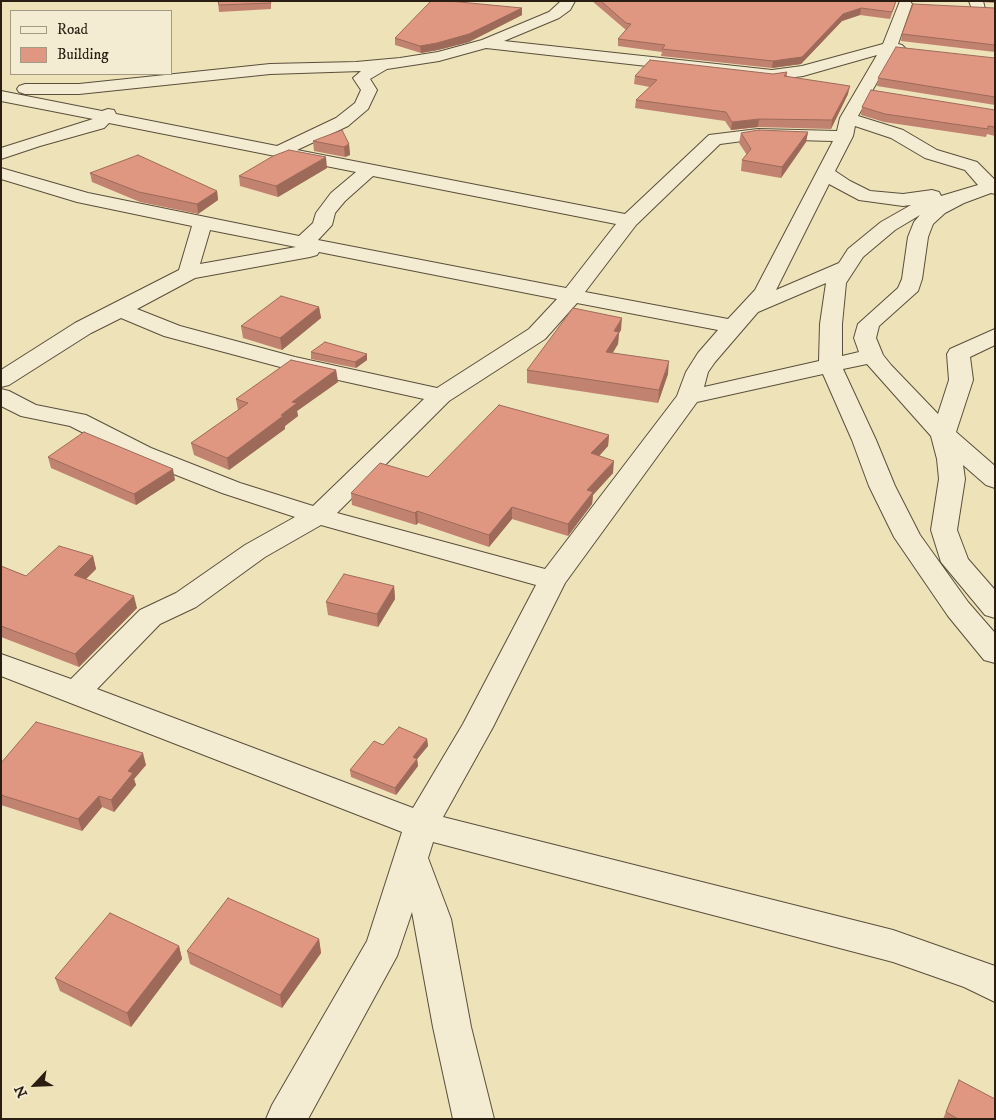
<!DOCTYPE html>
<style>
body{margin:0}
#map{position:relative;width:996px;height:1120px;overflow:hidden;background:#eee2b9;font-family:"IM FELL DW Pica",serif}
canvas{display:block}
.frame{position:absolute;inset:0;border:2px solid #291e11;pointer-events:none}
.legend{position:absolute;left:10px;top:10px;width:162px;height:65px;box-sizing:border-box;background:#f4ecd2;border:1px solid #a39a85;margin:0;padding:6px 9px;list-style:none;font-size:15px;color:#291e11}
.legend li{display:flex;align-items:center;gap:10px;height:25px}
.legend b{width:25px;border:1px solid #a39a85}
.north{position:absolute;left:10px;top:1060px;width:50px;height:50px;-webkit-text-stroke:4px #f4ecd2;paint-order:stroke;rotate:245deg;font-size:14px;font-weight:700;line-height:20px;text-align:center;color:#291e11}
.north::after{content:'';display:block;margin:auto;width:18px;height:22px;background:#291e11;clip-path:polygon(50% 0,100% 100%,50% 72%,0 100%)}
</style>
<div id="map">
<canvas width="996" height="1120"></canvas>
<div class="frame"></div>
<ul class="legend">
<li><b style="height:6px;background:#f4ecd2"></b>Road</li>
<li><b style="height:14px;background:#e09781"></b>Building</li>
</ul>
<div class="north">N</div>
</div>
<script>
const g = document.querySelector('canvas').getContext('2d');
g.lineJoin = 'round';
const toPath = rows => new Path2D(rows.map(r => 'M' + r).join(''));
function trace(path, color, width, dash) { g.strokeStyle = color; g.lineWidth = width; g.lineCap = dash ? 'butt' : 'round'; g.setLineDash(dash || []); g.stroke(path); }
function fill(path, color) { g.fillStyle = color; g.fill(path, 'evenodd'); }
const street = toPath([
 [561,1,575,1,570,10,559,18,504,41,772,70,802,66,883,44,900,1,910,1,912,4,898,44,902,45,905,48,902,51,894,52,858,116,903,130,937,150,977,162,995,180,995,194,991,193,964,203,945,213,933,224,928,237,922,279,918,291,879,326,876,338,883,355,891,365,938,414,949,380,947,354,950,349,995,329,995,345,970,357,973,380,956,432,995,466,995,488,986,485,963,465,965,479,957,530,968,559,995,590,995,618,985,615,941,562,931,530,939,479,937,459,931,436,867,364,843,369,876,440,895,486,920,535,968,602,995,633,995,663,984,660,948,616,894,537,869,486,852,440,823,374,697,402,565,583,493,727,443,817,893,930,995,966,995,1002,964,987,893,962,433,842,428,858,451,919,471,1027,494,1119,453,1119,433,1027,412,912,397,956,308,1119,266,1119,272,1105,367,941,402,832,1,676,1,654,71,679,140,610,176,593,245,545,295,517,222,493,133,458,70,426,21,416,1,406,1,389,9,391,36,405,86,415,151,448,240,483,313,506,424,399,284,368,164,336,121,318,91,333,9,385,1,387,1,370,75,323,179,270,192,226,77,202,1,179,1,168,88,193,299,236,313,223,316,213,331,193,356,172,109,123,104,128,40,146,1,159,1,148,93,119,1,101,1,91,102,111,108,109,114,110,116,114,277,146,336,118,355,103,361,90,353,78,361,71,270,74,79,94,25,94,19,92,17,89,19,86,25,84,79,84,270,64,356,62,400,58,438,52,482,40,549,12,561,1],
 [486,48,772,80,803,76,877,55,840,118,837,131,758,129,709,135,625,214,297,150,348,126,368,109,377,90,370,79,387,69,439,61,486,48],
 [855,126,891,138,925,158,965,170,978,185,941,196,939,192,932,190,903,194,870,191,850,181,835,171,853,136,855,126],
 [758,139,833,141,755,290,728,319,585,292,636,225,720,144,758,139],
 [373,176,616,224,566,288,318,240,332,225,335,213,345,201,373,176],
 [829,184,859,200,903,206,911,205,881,222,848,249,839,263,776,290,829,184],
 [920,215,914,222,908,237,902,279,898,288,858,324,854,338,859,352,842,356,842,324,846,283,863,257,895,230,920,215],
 [210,230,296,247,200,264,210,230],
 [319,252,557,299,529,329,437,388,295,357,180,326,137,309,195,278,310,257,317,255,319,252],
 [826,283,820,324,819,361,704,387,708,372,715,362,758,312,826,283],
 [577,303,718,330,698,353,686,372,677,396,545,569,337,513,449,401,545,339,577,303],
 [321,525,536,585,463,724,413,808,97,689,160,624,196,607,265,557,321,525],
 [969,1,983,1,985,9,983,12,978,13,973,12,969,1]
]);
trace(street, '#5a4f3b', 2);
fill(street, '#f4ecd2');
fill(toPath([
 [218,1,271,3,271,9,219,12],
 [592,1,896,1,894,8,890,19,860,15,842,21,801,64,772,68,661,56,662,52,618,46,618,39,626,30],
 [966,1,995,1,995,3],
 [522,8,522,15,469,42,438,50,421,53,395,45,395,38],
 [995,8,995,52,901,41,902,34],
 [995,58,995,105,877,86,878,78],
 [787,72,787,76,848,94,831,129,758,127,731,130,725,121,635,108,636,100,650,87,634,84,635,76,773,74],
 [862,107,995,110,995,136,987,134,986,137,884,122,861,115],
 [808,132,806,142,781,178,741,171,742,160,747,155,739,143,741,133],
 [313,141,349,144,350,155,345,157,314,151],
 [327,168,278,197,240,186,239,176],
 [90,173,217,191,218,200,198,214,140,202,92,182],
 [319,307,321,318,282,350,243,338,241,326],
 [621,330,619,333,618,344,613,353,668,374,658,403,527,383,527,370],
 [311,352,367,360,356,368,311,359],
 [336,370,338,382,297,411,298,416,285,426,285,429,229,470,194,455,191,443,238,410,236,399],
 [609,435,608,446,599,456,613,473,593,495,592,504,568,536,512,519,489,547,418,523,416,525,352,505,351,493,428,477],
 [48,457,175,480,136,505,51,468],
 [93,556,96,569,86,579,137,608,79,667,1,637,1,566,26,576],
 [394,586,395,599,378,627,328,615,326,602],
 [427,739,428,746,417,759,418,766,396,795,351,777,350,770,383,745],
 [1,763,146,765,134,779,136,785,114,812,102,807,82,831,1,805],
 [319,939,321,953,282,1008,190,964,187,951],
 [179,946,182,959,131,1027,60,991,55,978],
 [959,1080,995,1119,943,1119]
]), '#c1826f');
fill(toPath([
 [522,8,522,15,469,42,438,50,421,53,420,46],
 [861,8,860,15,842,21,801,64,772,68,773,61,843,14],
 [850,86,848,94,831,129,832,120],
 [759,119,758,127,731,130,732,122],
 [808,132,806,142,781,178,782,167],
 [349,144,350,155,345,157,344,147],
 [326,157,327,168,278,197,276,186],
 [217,191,218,200,198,214,197,204],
 [319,307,321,318,282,350,280,338],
 [622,318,621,330,619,333,618,344,605,364,606,352,614,331],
 [367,354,367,360,356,368,355,362],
 [669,361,668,374,658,403,659,390],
 [336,370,338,382,297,411,298,416,285,426,285,429,229,470,227,458,281,415,292,402],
 [609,435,608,446,591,465,591,453],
 [614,461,613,473,593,495,592,504,568,536,568,524,587,490],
 [173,469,175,480,136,505,134,494],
 [512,507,512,519,489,547,489,535],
 [417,511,418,523,416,525,415,513],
 [93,556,96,569,77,588,74,575],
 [394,586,395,599,378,627,377,614],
 [134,596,137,608,79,667,75,654],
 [427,739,428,746,413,764,413,757],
 [143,753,146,765,134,779,136,785,114,812,111,800,128,771],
 [417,759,418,766,396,795,395,788],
 [99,796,102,807,82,831,78,819],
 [319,939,321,953,282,1008,280,995],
 [179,946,182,959,131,1027,127,1013]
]), '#9d6a5a');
const building = toPath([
 [218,1,270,1,271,3,219,5,218,1],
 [431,1,449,1,522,8,469,34,437,43,420,46,395,38,431,1],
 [601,1,896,1,892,12,861,8,843,14,802,57,773,61,662,49,665,45,618,39,631,24,626,23,601,1],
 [913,4,995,8,995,45,902,34,913,4],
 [896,47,995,58,995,97,878,78,896,47],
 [650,60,773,74,787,72,784,76,850,86,832,120,759,119,732,122,726,112,636,100,657,80,635,76,650,60],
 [871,90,995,110,995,127,988,126,988,129,885,114,862,107,871,90],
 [342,130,349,144,344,147,313,141,342,130],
 [759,130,808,132,782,167,742,160,751,149,741,133,759,130],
 [289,150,326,157,276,186,239,176,273,156,289,150],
 [138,155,217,191,197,204,139,192,90,173,138,155],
 [281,296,319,307,280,338,241,326,281,296],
 [573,308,622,318,614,331,619,332,606,352,669,361,659,390,527,370,573,308],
 [325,342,367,354,355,362,311,352,325,342],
 [291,360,336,370,292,402,297,403,281,415,283,416,227,458,191,443,248,403,236,399,291,360],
 [499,405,609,435,591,453,614,461,587,490,593,492,568,524,512,507,489,535,417,511,415,513,351,493,380,463,428,477,499,405],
 [84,432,173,469,134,494,48,457,84,432],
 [59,546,93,556,74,575,134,596,75,654,1,626,1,566,26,576,59,546],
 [344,574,394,586,377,614,326,602,344,574],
 [36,722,143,753,128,771,133,773,111,800,99,796,78,819,1,795,1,763,36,722],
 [399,727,427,739,413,757,417,759,395,788,350,770,374,741,383,745,399,727],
 [228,898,319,939,280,995,187,951,228,898],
 [110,913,179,946,127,1013,55,978,110,913],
 [959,1080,995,1099,995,1119,958,1119,946,1112,959,1080]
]);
fill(building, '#e09781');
trace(building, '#9d6a5a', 1);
</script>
